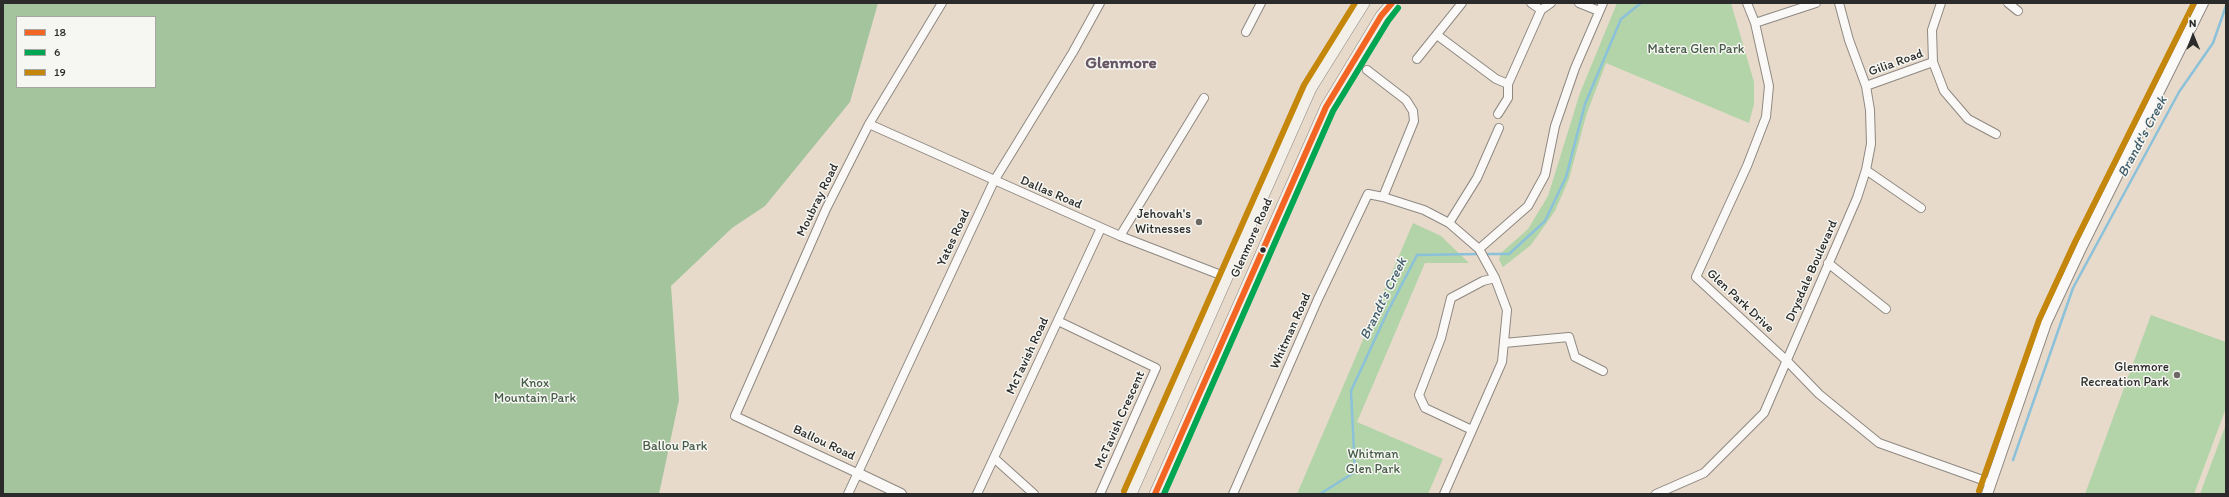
<!DOCTYPE html>
<style>
body{margin:0}
#map{position:relative;width:2229px;height:497px;overflow:hidden;background:#e7dacb;font-family:Itim,sans-serif}
canvas{display:block}
.frame{position:absolute;inset:0;border:4px solid #2b2b2b;pointer-events:none}
.legend{position:absolute;left:16px;top:16px;width:140px;height:72px;box-sizing:border-box;background:#f6f6f2;border:1px solid #a5a5a2;margin:0;padding:5px 7px;list-style:none;font-size:12px;color:#2b2b2b}
.legend li{display:flex;align-items:center;gap:8px;height:20px}
.legend b{width:20px;border:1px solid #a5a5a2}
.north{position:absolute;left:2173px;top:16px;width:40px;height:40px;-webkit-text-stroke:3px #f6f6f2;paint-order:stroke;rotate:359deg;font-size:11px;font-weight:700;line-height:16px;text-align:center;color:#2b2b2b}
.north::after{content:'';display:block;margin:auto;width:14px;height:18px;background:#2b2b2b;clip-path:polygon(50% 0,100% 100%,50% 72%,0 100%)}
</style>
<div id="map">
<canvas width="2229" height="497"></canvas>
<div class="frame"></div>
<ul class="legend">
<li><b style="height:5px;background:#f26522"></b>18</li>
<li><b style="height:5px;background:#00a651"></b>6</li>
<li><b style="height:5px;background:#c4870b"></b>19</li>
</ul>
<div class="north">N</div>
</div>
<script>
const g = document.querySelector('canvas').getContext('2d');
g.lineJoin = 'round';
function fill(path, color) { g.fillStyle = color; g.fill(path, 'evenodd'); }
const toPath = rows => new Path2D(rows.map(r => 'M' + r).join(''));
function trace(path, color, width, dash) { g.strokeStyle = color; g.lineWidth = width; g.lineCap = dash ? 'butt' : 'round'; g.setLineDash(dash || []); g.stroke(path); }
function drawText(font, color, halo, rows, align = 'center') {
  g.font = font + ' Itim,sans-serif'; g.lineWidth = 3; g.setLineDash([]); g.textBaseline = 'middle'; g.strokeStyle = halo; g.fillStyle = color; for (const [text, x, y, turn = 0] of rows) {
    g.save(); g.translate(x, y); g.rotate((+turn || 0) * Math.PI / 180); g.textAlign = isNaN(turn) ? turn : align; if (halo) g.strokeText(text, 0, 0); g.fillText(text, 0, 0); g.restore();
  }
}
fill(toPath([
 [1617,3,1731,3,1754,82,1754,104,1749,123,1606,63,1586,116,1569,179,1555,211,1531,245,1503,267,1499,260,1501,253,1528,229,1548,196,1580,93],
 [1413,223,1441,236,1469,263,1425,263,1357,422,1443,459,1428,494,1297,494],
 [2151,315,2226,342,2226,408,2194,494,2085,494],
 [2226,424,2226,494,2200,494]
]), '#b2d4a8');
fill(toPath([
 [3,3,878,3,850,102,765,206,732,228,671,286,679,400,659,494,3,494],
 [17,17,155,17,155,87,17,87]
]), '#a3c49d');
trace(toPath([
 [1484,254,1509,254,1545,221,1566,177,1585,104,1621,19,1641,3],
 [2013,460,2073,288,2179,92,2213,43,2226,6],
 [1320,494,1355,472,1351,391,1387,313,1417,255,1479,254]
]), '#8bc1d9', 2.5);
const minor = toPath([
 [1579,3,1599,11],
 [1747,3,1755,23,1769,86,1766,117,1747,166,1696,277,1788,362,1819,394,1879,443,1991,483],
 [1941,3,1932,30,1933,62,1944,91,1968,119,1996,134],
 [2008,3,2018,11],
 [1541,10,1551,3],
 [1755,23,1816,3],
 [1246,32,1261,3],
 [1437,35,1496,79,1508,84,1508,98,1498,114],
 [1417,59,1462,3],
 [1367,70,1406,100,1413,111,1414,121,1383,197],
 [1508,84,1541,10,1531,3],
 [1866,86,1933,62],
 [869,124,1120,236,1226,277],
 [1866,170,1921,208],
 [1449,223,1477,178,1499,128],
 [1120,236,1204,98],
 [1479,249,1528,206,1545,175,1555,126,1575,68,1603,3],
 [1828,263,1886,309],
 [1058,321,1156,368,1100,494],
 [1504,343,1569,337,1575,357,1603,371],
 [1472,430,1425,408,1419,395,1441,338,1451,298,1483,281,1495,278],
 [994,458,1034,494],
 [857,473,735,416,826,209,869,124,942,3],
 [848,494,994,181,1073,52,1100,3],
 [977,494,1101,228],
 [1233,494,1318,299,1368,194,1383,197,1424,210,1449,223,1479,249,1495,278,1507,310,1502,362,1444,494],
 [1656,494,1704,473,1764,413,1857,198,1866,170,1871,144,1870,110,1866,86,1849,40,1839,3]
]);
const tertiary = toPath([
 [857,473,901,494],
 [1987,494,2046,323,2082,246,2203,3]
]);
const secondary = toPath([
 [1131,494,1311,88,1364,3],
 [1155,494,1326,107,1381,16,1392,3]
]);
trace(minor, '#8e8881', 10);
trace(tertiary, '#8e8881', 12);
trace(secondary, '#8e8881', 12);
trace(minor, '#fbf9f7', 8);
trace(tertiary, '#fbf9f7', 10);
trace(secondary, '#f3efe9', 11);
trace(toPath([
 [1155,494,1326,107,1381,16,1392,3]
]), '#f26522', 6);
trace(toPath([
 [1164,494,1333,111,1388,21,1398,8]
]), '#00a651', 6);
trace(toPath([
 [1124,491,1304,85,1355,3],
 [1979,491,2039,320,2075,242,2194,3]
]), '#c4870b', 6);
for (const [x, y, r, color] of [
 [1199,222,4,"#6d6863"],
 [1263,250,3.5,"#2b2b2b"],
 [2177,375,4,"#6d6863"]
]) { const dot = new Path2D(); dot.arc(x, y, r, 0, 2 * Math.PI); g.fillStyle = color; g.fill(dot); trace(dot, '#f6f6f2', 1.5); }
drawText('13px', '#465c48', '#f6f6f2', [
 ["Matera Glen Park",1696,50],
 ["Knox",535,384],
 ["Mountain Park",535,399],
 ["Ballou Park",675,447],
 ["Whitman",1373,455],
 ["Glen Park",1373,470]
]);
drawText('13px', '#2b2b2b', '#f6f6f2', [
 ["Gilia Road",1896,63,-20],
 ["Dallas Road",1051,193,23],
 ["Moubray Road",818,200,-64],
 ["Yates Road",954,238,-65],
 ["Glenmore Road",1252,238,-66],
 ["Drysdale Boulevard",1812,271,-66],
 ["Glen Park Drive",1740,301,43],
 ["Whitman Road",1291,331,-66],
 ["McTavish Road",1028,356,-65],
 ["McTavish Crescent",1120,420,-66],
 ["Ballou Road",824,443,25]
]);
drawText('13px', '#2b2b2b', '#f6f6f2', [
 ["Jehovah's",1191,215],
 ["Witnesses",1191,230],
 ["Glenmore",2169,368],
 ["Recreation Park",2169,383]
], 'right');
drawText('italic 14px', '#3f5c6a', '#f6f6f2', [
 ["Brandt's Creek",2143,137,-62],
 ["Brandt's Creek",1384,299,-64]
]);
drawText('bold 17px', '#685866', '#f6f6f2', [
 ["Glenmore",1121,64]
]);
</script>
